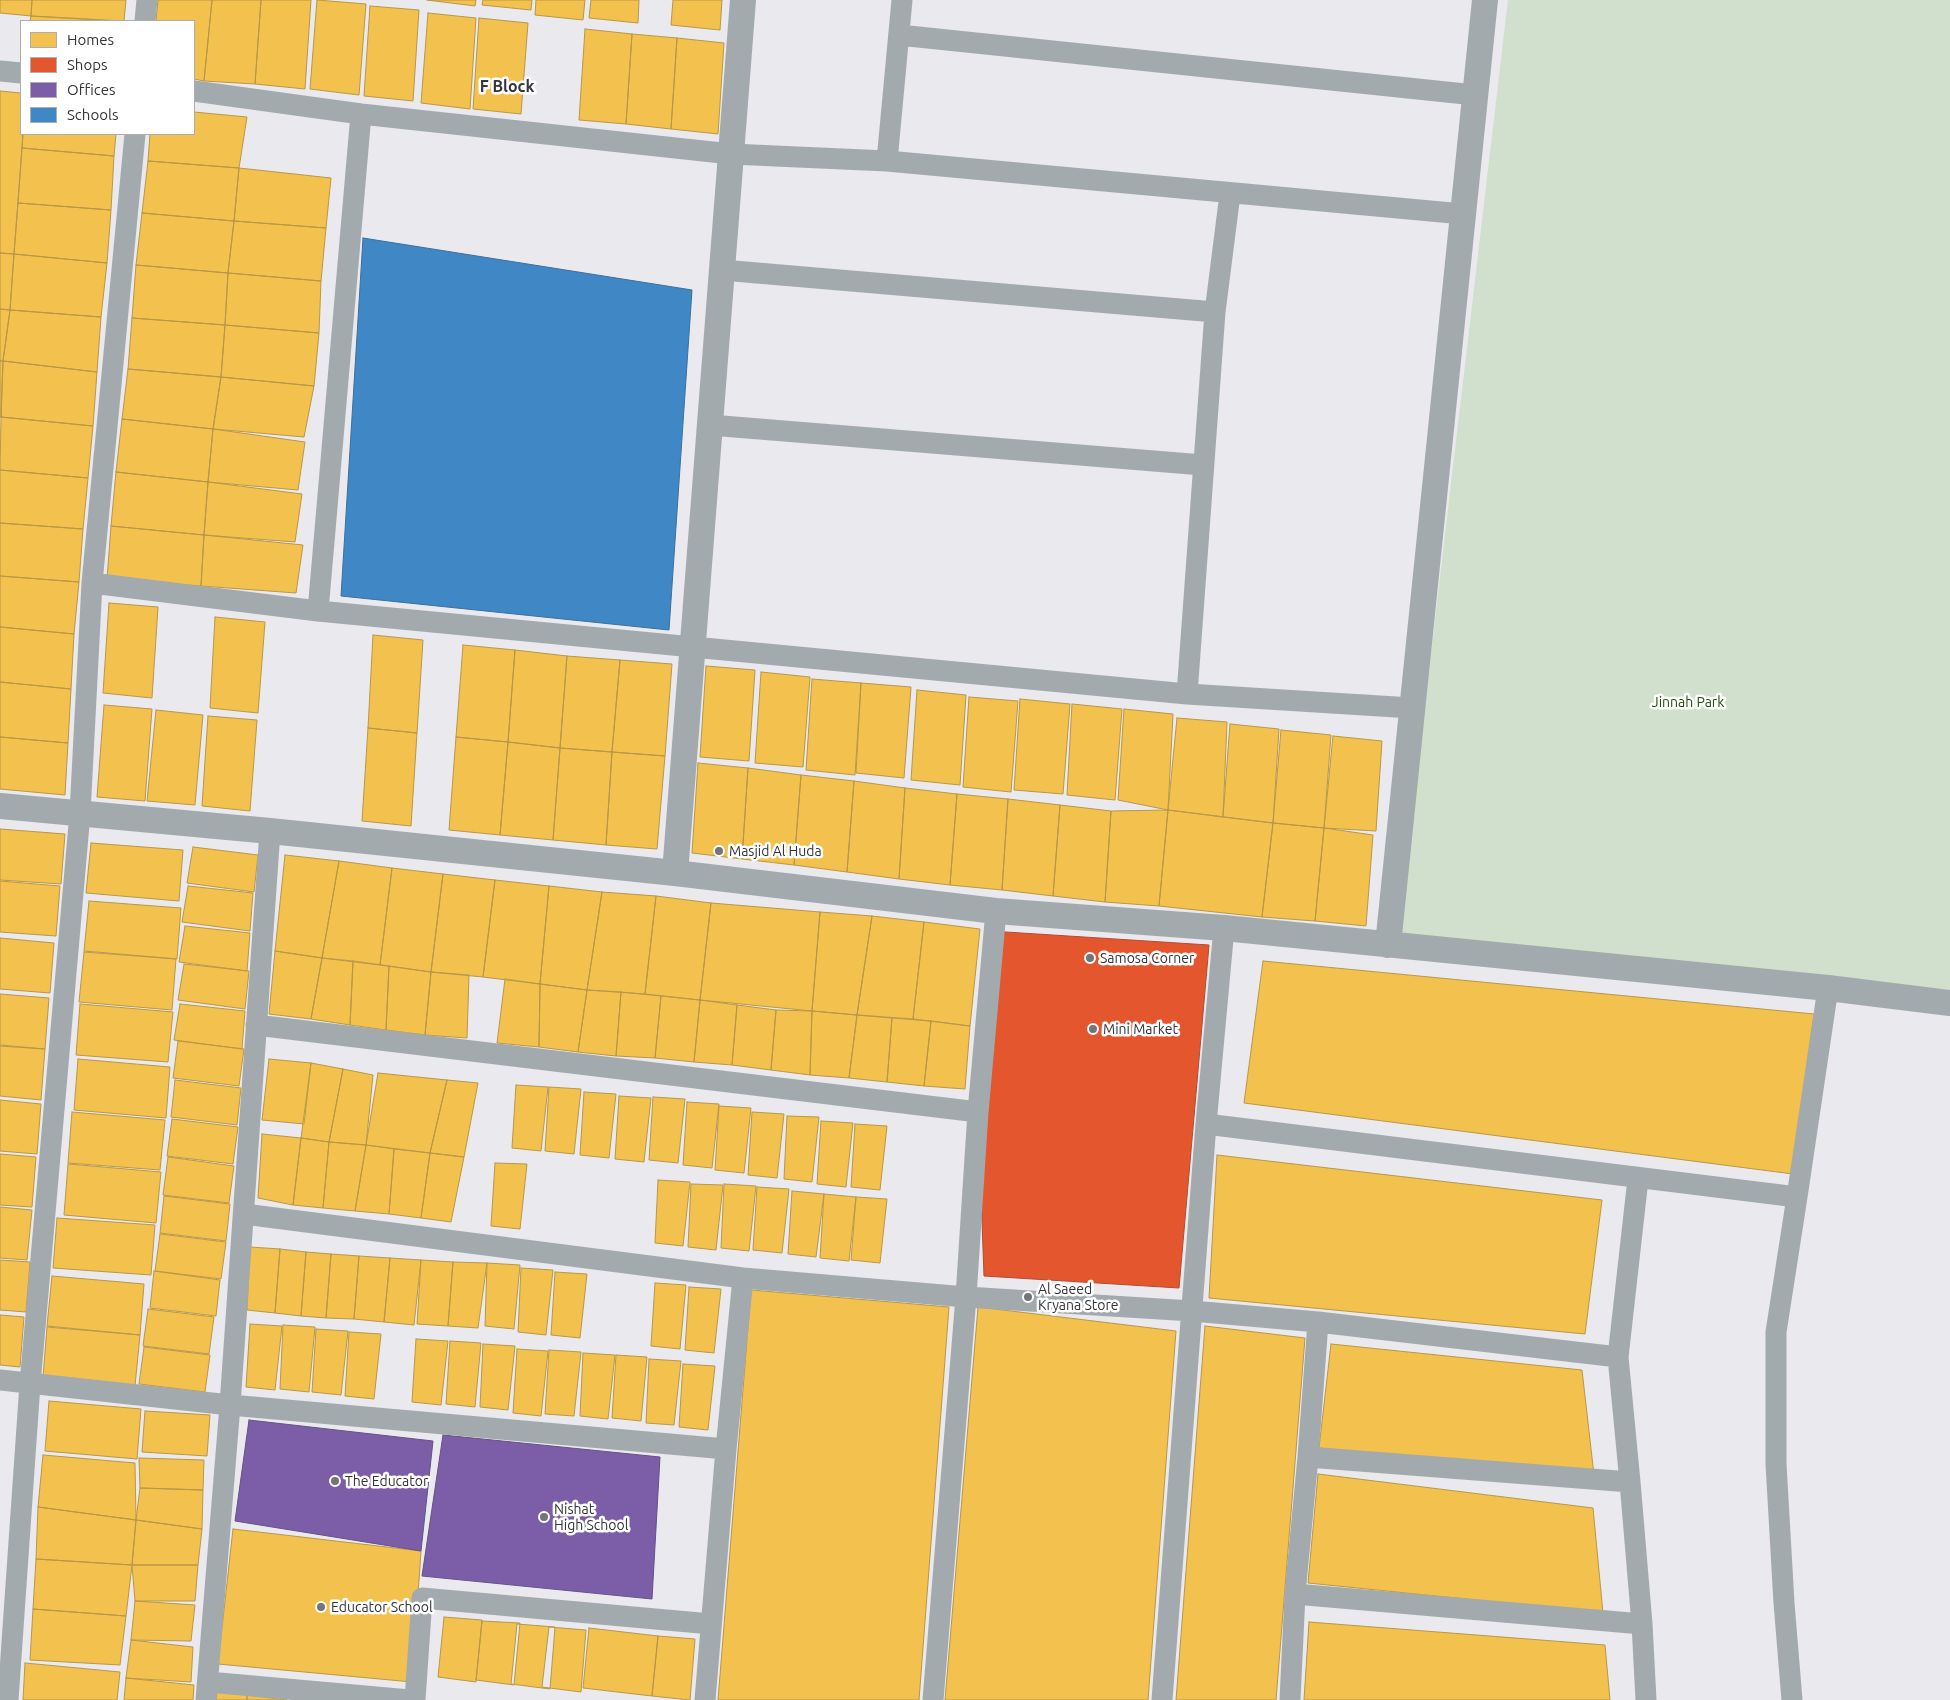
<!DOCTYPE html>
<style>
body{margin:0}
#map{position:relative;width:1950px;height:1700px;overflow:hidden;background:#e9e9ee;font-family:Ubuntu,sans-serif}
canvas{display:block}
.legend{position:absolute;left:20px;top:20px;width:175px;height:115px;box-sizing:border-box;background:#fff;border:1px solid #adaeaf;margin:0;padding:6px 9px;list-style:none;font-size:15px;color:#333438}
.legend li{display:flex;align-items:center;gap:10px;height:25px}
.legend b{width:25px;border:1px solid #adaeaf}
</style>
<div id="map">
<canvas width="1950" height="1700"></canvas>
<ul class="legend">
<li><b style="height:14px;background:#f2c14e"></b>Homes</li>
<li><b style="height:14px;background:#e4572e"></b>Shops</li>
<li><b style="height:14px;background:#7b5ea7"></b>Offices</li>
<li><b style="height:14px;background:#3f88c5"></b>Schools</li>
</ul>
</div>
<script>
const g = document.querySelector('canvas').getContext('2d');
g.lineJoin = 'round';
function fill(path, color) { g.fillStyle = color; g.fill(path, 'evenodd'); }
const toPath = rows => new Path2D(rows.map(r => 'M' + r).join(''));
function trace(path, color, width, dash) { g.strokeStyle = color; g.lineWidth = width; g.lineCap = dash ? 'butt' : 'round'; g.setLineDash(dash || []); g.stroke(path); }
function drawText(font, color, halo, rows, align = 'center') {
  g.font = font + ' Ubuntu,sans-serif'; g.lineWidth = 5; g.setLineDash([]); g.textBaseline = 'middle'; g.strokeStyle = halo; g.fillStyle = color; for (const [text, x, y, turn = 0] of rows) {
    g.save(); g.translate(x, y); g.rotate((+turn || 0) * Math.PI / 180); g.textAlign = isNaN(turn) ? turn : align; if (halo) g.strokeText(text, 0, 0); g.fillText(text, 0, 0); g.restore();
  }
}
fill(toPath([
 [1508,0,1950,0,1950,995,1398,934]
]), '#d0e0cc');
const homes = toPath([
 [0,0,32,0,31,16,0,13,0,0],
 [32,0,126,0,124,21,31,16,32,0],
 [158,0,212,0,204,81,194,79,194,21,156,21,158,0],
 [212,0,261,0,255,84,204,81,212,0],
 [261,0,311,0,305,89,255,84,261,0],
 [317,0,366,4,359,95,310,89,317,0],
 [427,0,476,0,475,6,427,0],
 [483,0,532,0,531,10,482,5,483,0],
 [536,0,585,0,583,20,535,15,536,0],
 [591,0,639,0,638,23,589,18,591,0],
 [673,0,722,0,720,30,671,25,673,0],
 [370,6,419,10,413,101,364,96,370,6],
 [428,13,476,18,470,109,421,103,428,13],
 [31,16,114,21,30,21,31,16],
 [479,18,528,23,521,114,473,109,479,18],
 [585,29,632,34,626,124,579,120,585,29],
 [632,34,677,38,671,129,626,124,632,34],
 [677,38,724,43,718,134,671,129,677,38],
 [0,91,21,93,21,134,23,134,14,254,0,253,0,91],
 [194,112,247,117,239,168,148,161,150,134,194,134,194,112],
 [23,134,116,134,114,156,22,148,23,134],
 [22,148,114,156,111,210,18,203,22,148],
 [148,161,239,168,234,221,142,213,148,161],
 [239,168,331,178,326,228,234,221,239,168],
 [18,203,111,210,107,263,14,254,18,203],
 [142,213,234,221,228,273,136,265,142,213],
 [234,221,326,228,321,281,228,273,234,221],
 [0,253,14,254,10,310,0,309,0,253],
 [14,254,107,263,101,317,10,310,14,254],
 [136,265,228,273,225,325,132,318,136,265],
 [228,273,321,281,319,333,225,325,228,273],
 [0,309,10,310,3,361,0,361,0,309],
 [10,310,101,317,97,372,3,361,10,310],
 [132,318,225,325,221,377,128,369,132,318],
 [225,325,319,333,314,386,221,377,225,325],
 [0,361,3,361,1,417,0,417,0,361],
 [3,361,97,372,93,426,1,417,3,361],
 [128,369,221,377,213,429,122,419,128,369],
 [221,377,314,386,304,437,213,429,221,377],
 [1,417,93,426,88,478,0,470,1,417],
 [122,419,213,429,208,482,116,472,122,419],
 [213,429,305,442,298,490,208,482,213,429],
 [0,470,88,478,83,529,0,523,0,470],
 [116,472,208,482,204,535,111,526,116,472],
 [208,482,302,494,295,542,204,535,208,482],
 [0,523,83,529,79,582,0,576,0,523],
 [111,526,204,535,201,586,107,579,111,526],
 [204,535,303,545,296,593,201,586,204,535],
 [0,576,79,582,74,634,0,627,0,576],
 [109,603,158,607,152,698,103,693,109,603],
 [215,617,265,622,258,713,210,708,215,617],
 [0,627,74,634,71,689,0,682,0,627],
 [373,635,423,640,417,733,368,728,373,635],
 [463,645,515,650,508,742,456,737,463,645],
 [515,650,567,656,560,748,508,742,515,650],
 [567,656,620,660,612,752,560,748,567,656],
 [620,660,672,664,665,756,612,752,620,660],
 [706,666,755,670,749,761,700,757,706,666],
 [761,672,810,677,803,767,755,763,761,672],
 [812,679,861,683,855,775,806,770,812,679],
 [0,682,71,689,68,743,0,737,0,682],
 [861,683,911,687,904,778,856,773,861,683],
 [917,690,966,695,960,785,911,780,917,690],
 [969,697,1018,701,1011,792,963,787,969,697],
 [1020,699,1070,704,1063,794,1014,790,1020,699],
 [1072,704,1122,709,1115,800,1067,795,1072,704],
 [104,705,152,709,145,801,97,797,104,705],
 [1124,709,1173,714,1168,810,1118,800,1124,709],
 [156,710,203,715,195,805,147,801,156,710],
 [208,716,257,720,250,811,202,806,208,716],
 [1177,718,1227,722,1223,817,1168,810,1177,718],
 [1230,724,1279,729,1273,823,1223,817,1230,724],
 [368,728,417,733,411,826,362,821,368,728],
 [1281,730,1331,735,1324,828,1273,823,1281,730],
 [1333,736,1382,741,1376,831,1324,828,1333,736],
 [0,737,68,743,65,795,0,789,0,737],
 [456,737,508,742,500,835,449,830,456,737],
 [508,742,560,748,553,840,500,835,508,742],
 [560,748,612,752,606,845,553,840,560,748],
 [612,752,665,756,657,849,606,845,612,752],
 [698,763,748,768,742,859,692,853,698,763],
 [748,768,801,775,794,865,742,859,748,768],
 [801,775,854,781,847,872,794,865,801,775],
 [854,781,905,788,899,879,847,872,854,781],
 [905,788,957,794,950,885,899,879,905,788],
 [957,794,1008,799,1002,890,950,885,957,794],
 [1008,799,1060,805,1053,896,1002,890,1008,799],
 [1060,805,1111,811,1105,902,1053,896,1060,805],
 [1168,810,1159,906,1105,902,1111,811,1168,810],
 [1168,810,1273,823,1262,917,1159,906,1168,810],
 [1273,823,1324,828,1315,921,1262,917,1273,823],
 [1324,828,1373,835,1366,926,1315,921,1324,828],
 [0,829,65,834,61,884,0,880,0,829],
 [91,843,183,850,179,901,86,893,91,843],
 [193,847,258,855,254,892,187,883,193,847],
 [285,855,339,861,322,958,275,951,285,855],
 [339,861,392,868,380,965,322,958,339,861],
 [392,868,443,874,431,972,380,965,392,868],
 [443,874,495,880,483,977,431,972,443,874],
 [495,880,549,886,540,984,483,977,495,880],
 [0,881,60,886,56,936,0,932,0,881],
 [188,886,253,893,250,931,182,922,188,886],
 [549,886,602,892,587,990,540,984,549,886],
 [602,892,656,896,645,994,587,990,602,892],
 [656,896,711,903,700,1000,645,994,656,896],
 [89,901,181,908,177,959,84,951,89,901],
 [711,903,820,912,812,1011,700,1000,711,903],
 [820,912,872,916,857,1015,812,1011,820,912],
 [872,916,924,922,913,1019,857,1015,872,916],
 [924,922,980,929,970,1026,913,1019,924,922],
 [185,926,250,933,247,971,179,962,185,926],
 [0,938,54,943,50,993,0,989,0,938],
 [275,951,322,958,311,1019,269,1014,275,951],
 [84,952,176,959,172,1010,79,1002,84,952],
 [322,958,353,961,350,1025,311,1019,322,958],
 [353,961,389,966,386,1030,350,1025,353,961],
 [1263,961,1814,1014,1793,1174,1244,1103,1263,961],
 [184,964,249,971,245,1009,178,1000,184,964],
 [389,966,431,972,425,1035,386,1030,389,966],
 [431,972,469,975,467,1038,425,1035,431,972],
 [505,979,540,984,539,1047,497,1043,505,979],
 [540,984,587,990,578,1052,539,1047,540,984],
 [587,990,621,992,616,1056,578,1052,587,990],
 [621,992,661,996,655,1058,616,1056,621,992],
 [0,994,49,998,45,1049,0,1045,0,994],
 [661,996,700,1000,694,1062,655,1058,661,996],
 [700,1000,737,1005,732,1065,694,1062,700,1000],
 [80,1004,173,1012,168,1062,76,1055,80,1004],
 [180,1004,245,1011,242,1049,174,1040,180,1004],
 [737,1005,776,1010,771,1070,732,1065,737,1005],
 [776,1010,812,1011,810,1075,771,1070,776,1010],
 [812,1011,857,1015,849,1078,810,1075,812,1011],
 [857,1015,892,1018,887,1082,849,1078,857,1015],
 [892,1018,931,1021,924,1086,887,1082,892,1018],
 [931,1021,970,1026,965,1089,924,1086,931,1021],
 [178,1041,244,1049,239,1086,173,1078,178,1041],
 [0,1046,45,1049,41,1100,0,1096,0,1046],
 [78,1059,170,1067,166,1118,74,1110,78,1059],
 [269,1059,311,1063,304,1124,262,1120,269,1059],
 [311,1063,343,1069,329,1142,301,1138,311,1063],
 [343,1069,373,1075,366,1145,329,1142,343,1069],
 [378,1073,447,1080,430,1153,366,1145,378,1073],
 [175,1080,241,1088,237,1125,171,1117,175,1080],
 [447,1080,478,1083,464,1157,430,1153,447,1080],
 [516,1085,548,1087,541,1151,512,1148,516,1085],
 [549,1087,581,1089,574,1154,545,1151,549,1087],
 [584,1092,616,1094,609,1158,580,1155,584,1092],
 [619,1096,651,1098,644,1162,615,1159,619,1096],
 [653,1097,685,1099,678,1163,649,1160,653,1097],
 [0,1100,41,1104,37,1154,0,1151,0,1100],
 [687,1102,719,1104,712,1168,683,1165,687,1102],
 [719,1106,751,1108,744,1173,715,1170,719,1106],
 [72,1112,165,1120,160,1170,68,1163,72,1112],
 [752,1112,784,1114,777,1178,748,1175,752,1112],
 [787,1116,819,1117,812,1182,784,1179,787,1116],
 [172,1119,238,1127,233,1164,167,1156,172,1119],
 [821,1121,853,1123,846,1187,817,1184,821,1121],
 [855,1124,887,1126,880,1190,851,1187,855,1124],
 [262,1134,301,1138,293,1205,258,1198,262,1134],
 [301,1138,329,1142,323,1208,293,1205,301,1138],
 [329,1142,366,1145,355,1211,323,1208,329,1142],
 [366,1145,394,1149,389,1214,355,1211,366,1145],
 [394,1149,430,1153,421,1218,389,1214,394,1149],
 [430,1153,464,1157,451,1222,421,1218,430,1153],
 [0,1154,36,1157,32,1207,0,1205,0,1154],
 [1217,1155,1602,1200,1585,1334,1209,1298,1217,1155],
 [168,1157,234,1166,229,1203,163,1195,168,1157],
 [495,1163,527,1164,520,1229,491,1226,495,1163],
 [68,1164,161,1172,156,1223,64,1215,68,1164],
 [658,1180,690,1182,683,1246,655,1243,658,1180],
 [691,1184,723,1185,716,1250,688,1247,691,1184],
 [724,1184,756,1186,749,1251,721,1248,724,1184],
 [757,1187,789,1189,782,1253,753,1250,757,1187],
 [792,1191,824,1194,816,1257,788,1254,792,1191],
 [824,1194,856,1197,849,1261,820,1258,824,1194],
 [164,1196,230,1204,226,1241,160,1233,164,1196],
 [856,1197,887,1199,880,1263,851,1260,856,1197],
 [0,1207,32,1210,27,1260,0,1258,0,1207],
 [57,1218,155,1225,151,1275,53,1268,57,1218],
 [160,1234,226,1242,221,1279,155,1271,160,1234],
 [250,1247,280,1249,275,1313,247,1310,250,1247],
 [280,1249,306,1252,301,1316,275,1313,280,1249],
 [306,1252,331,1254,326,1318,301,1316,306,1252],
 [331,1254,359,1256,354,1319,326,1318,331,1254],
 [359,1256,390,1258,384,1322,354,1319,359,1256],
 [390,1258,421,1260,414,1325,384,1322,390,1258],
 [0,1260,30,1262,26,1312,0,1310,0,1260],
 [421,1260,453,1262,448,1326,417,1324,421,1260],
 [453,1262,487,1263,478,1328,448,1326,453,1262],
 [487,1263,520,1265,514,1329,485,1326,487,1263],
 [521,1268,553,1270,546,1335,518,1332,521,1268],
 [154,1271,220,1280,216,1316,150,1308,154,1271],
 [555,1272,587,1274,580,1338,551,1335,555,1272],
 [52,1276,144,1284,140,1335,47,1326,52,1276],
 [655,1283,686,1285,680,1349,651,1346,655,1283],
 [689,1287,721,1289,714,1353,685,1350,689,1287],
 [751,1290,949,1307,919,1700,718,1700,751,1290],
 [978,1307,1176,1331,1148,1700,945,1700,978,1307],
 [148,1309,214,1317,209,1354,143,1346,148,1309],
 [0,1315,24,1317,20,1367,0,1365,0,1315],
 [250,1324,282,1326,275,1390,246,1387,250,1324],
 [283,1325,315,1327,309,1392,280,1389,283,1325],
 [1205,1326,1305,1338,1276,1700,1176,1700,1205,1326],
 [47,1327,140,1335,135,1386,43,1377,47,1327],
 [316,1329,348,1331,341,1395,312,1392,316,1329],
 [349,1332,381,1334,374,1399,345,1396,349,1332],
 [416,1339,448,1341,441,1405,412,1402,416,1339],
 [450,1341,481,1343,475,1407,446,1404,450,1341],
 [483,1344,515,1346,508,1410,480,1407,483,1344],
 [1331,1344,1582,1370,1594,1475,1319,1448,1331,1344],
 [144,1347,210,1355,205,1392,139,1384,144,1347],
 [517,1349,548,1351,541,1416,513,1413,517,1349],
 [549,1350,581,1352,574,1416,545,1414,549,1350],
 [583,1353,615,1355,608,1419,580,1416,583,1353],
 [616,1355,647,1357,641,1421,612,1418,616,1355],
 [649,1359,681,1361,674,1425,646,1423,649,1359],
 [683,1364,715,1366,708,1430,679,1427,683,1364],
 [49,1401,141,1409,137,1459,45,1451,49,1401],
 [145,1411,210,1415,207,1456,142,1452,145,1411],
 [43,1455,135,1463,136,1520,38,1507,43,1455],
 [139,1458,204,1460,203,1490,140,1488,139,1458],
 [1318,1474,1593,1508,1603,1613,1308,1583,1318,1474],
 [140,1488,203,1490,202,1529,136,1520,140,1488],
 [38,1507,136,1520,132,1565,36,1559,38,1507],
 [136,1520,202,1529,198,1565,132,1565,136,1520],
 [233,1529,421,1551,412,1682,218,1664,233,1529],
 [36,1559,132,1565,126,1616,33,1609,36,1559],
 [132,1565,198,1565,195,1601,135,1601,132,1565],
 [135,1601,195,1605,191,1641,131,1640,135,1601],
 [33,1609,126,1616,120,1665,30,1660,33,1609],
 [444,1617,482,1620,476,1682,438,1677,444,1617],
 [482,1621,520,1623,514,1685,476,1680,482,1621],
 [1309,1622,1605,1645,1610,1700,1304,1700,1309,1622],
 [517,1624,555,1627,550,1689,511,1684,517,1624],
 [549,1627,586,1630,581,1692,542,1687,549,1627],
 [589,1628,658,1636,652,1696,583,1688,589,1628],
 [658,1636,695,1639,690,1700,652,1696,658,1636],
 [131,1640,193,1647,191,1682,126,1678,131,1640],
 [25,1663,120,1672,117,1700,23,1700,25,1663],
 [126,1678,194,1685,193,1700,124,1700,126,1678],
 [217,1692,247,1695,247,1700,216,1700,217,1692],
 [247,1695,287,1700,247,1700,247,1695]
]);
fill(homes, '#f2c14e');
trace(homes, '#b99747', 1);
const shops = toPath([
 [990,931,1209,945,1179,1288,984,1276,978,1112,990,931]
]);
fill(shops, '#e4572e');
trace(shops, '#af4c31', 1);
const offices = toPath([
 [249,1420,433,1441,421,1551,235,1521,249,1420],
 [443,1435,660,1457,652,1599,422,1576,443,1435]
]);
fill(offices, '#7b5ea7');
trace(offices, '#655186', 1);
const schools = toPath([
 [363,238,692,290,669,630,341,596,363,238]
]);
fill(schools, '#3f88c5');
trace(schools, '#3b6f9b', 1);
trace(toPath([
 [145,21,147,0],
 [899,35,1475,95],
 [0,71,21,73],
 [194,91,361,114,731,154,887,161,1463,214],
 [887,161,902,0],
 [722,270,1215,312],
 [710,425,1203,465],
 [92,583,318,611,693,647,1187,694,1412,708],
 [318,611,361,114],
 [1187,694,1215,312,1230,194],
 [256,1025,978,1112],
 [1206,1124,1797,1197,1776,1332,1776,1464,1784,1603,1792,1700],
 [1797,1197,1828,988],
 [244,1214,743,1278],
 [1618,1357,1638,1179],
 [0,1380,230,1405,726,1449,743,1278,966,1297,1192,1311,1318,1322,1618,1357,1630,1482,1642,1624,1646,1700],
 [1308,1457,1630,1482],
 [1295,1594,1642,1624],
 [208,1682,410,1700],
 [8,1700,30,1384,80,813,92,583,135,134],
 [206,1700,230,1405,270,831],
 [415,1700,422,1598,711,1624],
 [705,1700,726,1449],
 [933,1700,966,1297,978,1112,996,911],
 [1162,1700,1206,1124,1224,928],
 [1290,1700,1295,1594,1308,1457,1318,1322]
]), '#a3aaad', 21);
trace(toPath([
 [0,806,270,831,675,873,996,911,1224,928,1828,988,1950,1003],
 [675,873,743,0],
 [1388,945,1485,0]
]), '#a3aaad', 26);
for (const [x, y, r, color] of [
 [719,851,5,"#737378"],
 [1090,958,5,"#737378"],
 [1093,1029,5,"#737378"],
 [1028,1297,5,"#737378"],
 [335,1481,5,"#737378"],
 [544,1517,5,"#737378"],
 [321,1607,5,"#737378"]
]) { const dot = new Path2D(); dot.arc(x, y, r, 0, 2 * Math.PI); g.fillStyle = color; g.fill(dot); trace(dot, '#fff', 2); }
drawText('14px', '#23490e', '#fff', [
 ["Jinnah Park",1688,702]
]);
drawText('14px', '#333438', '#fff', [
 ["Masjid Al Huda",729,851],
 ["Samosa Corner",1100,958],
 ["Mini Market",1103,1029],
 ["Al Saeed",1038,1289],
 ["Kryana Store",1038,1305],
 ["The Educator",345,1481],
 ["Nishat",554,1509],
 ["High School",554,1525],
 ["Educator School",331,1607]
], 'left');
drawText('bold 16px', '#34353d', '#fff', [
 ["F Block",507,87]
]);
</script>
